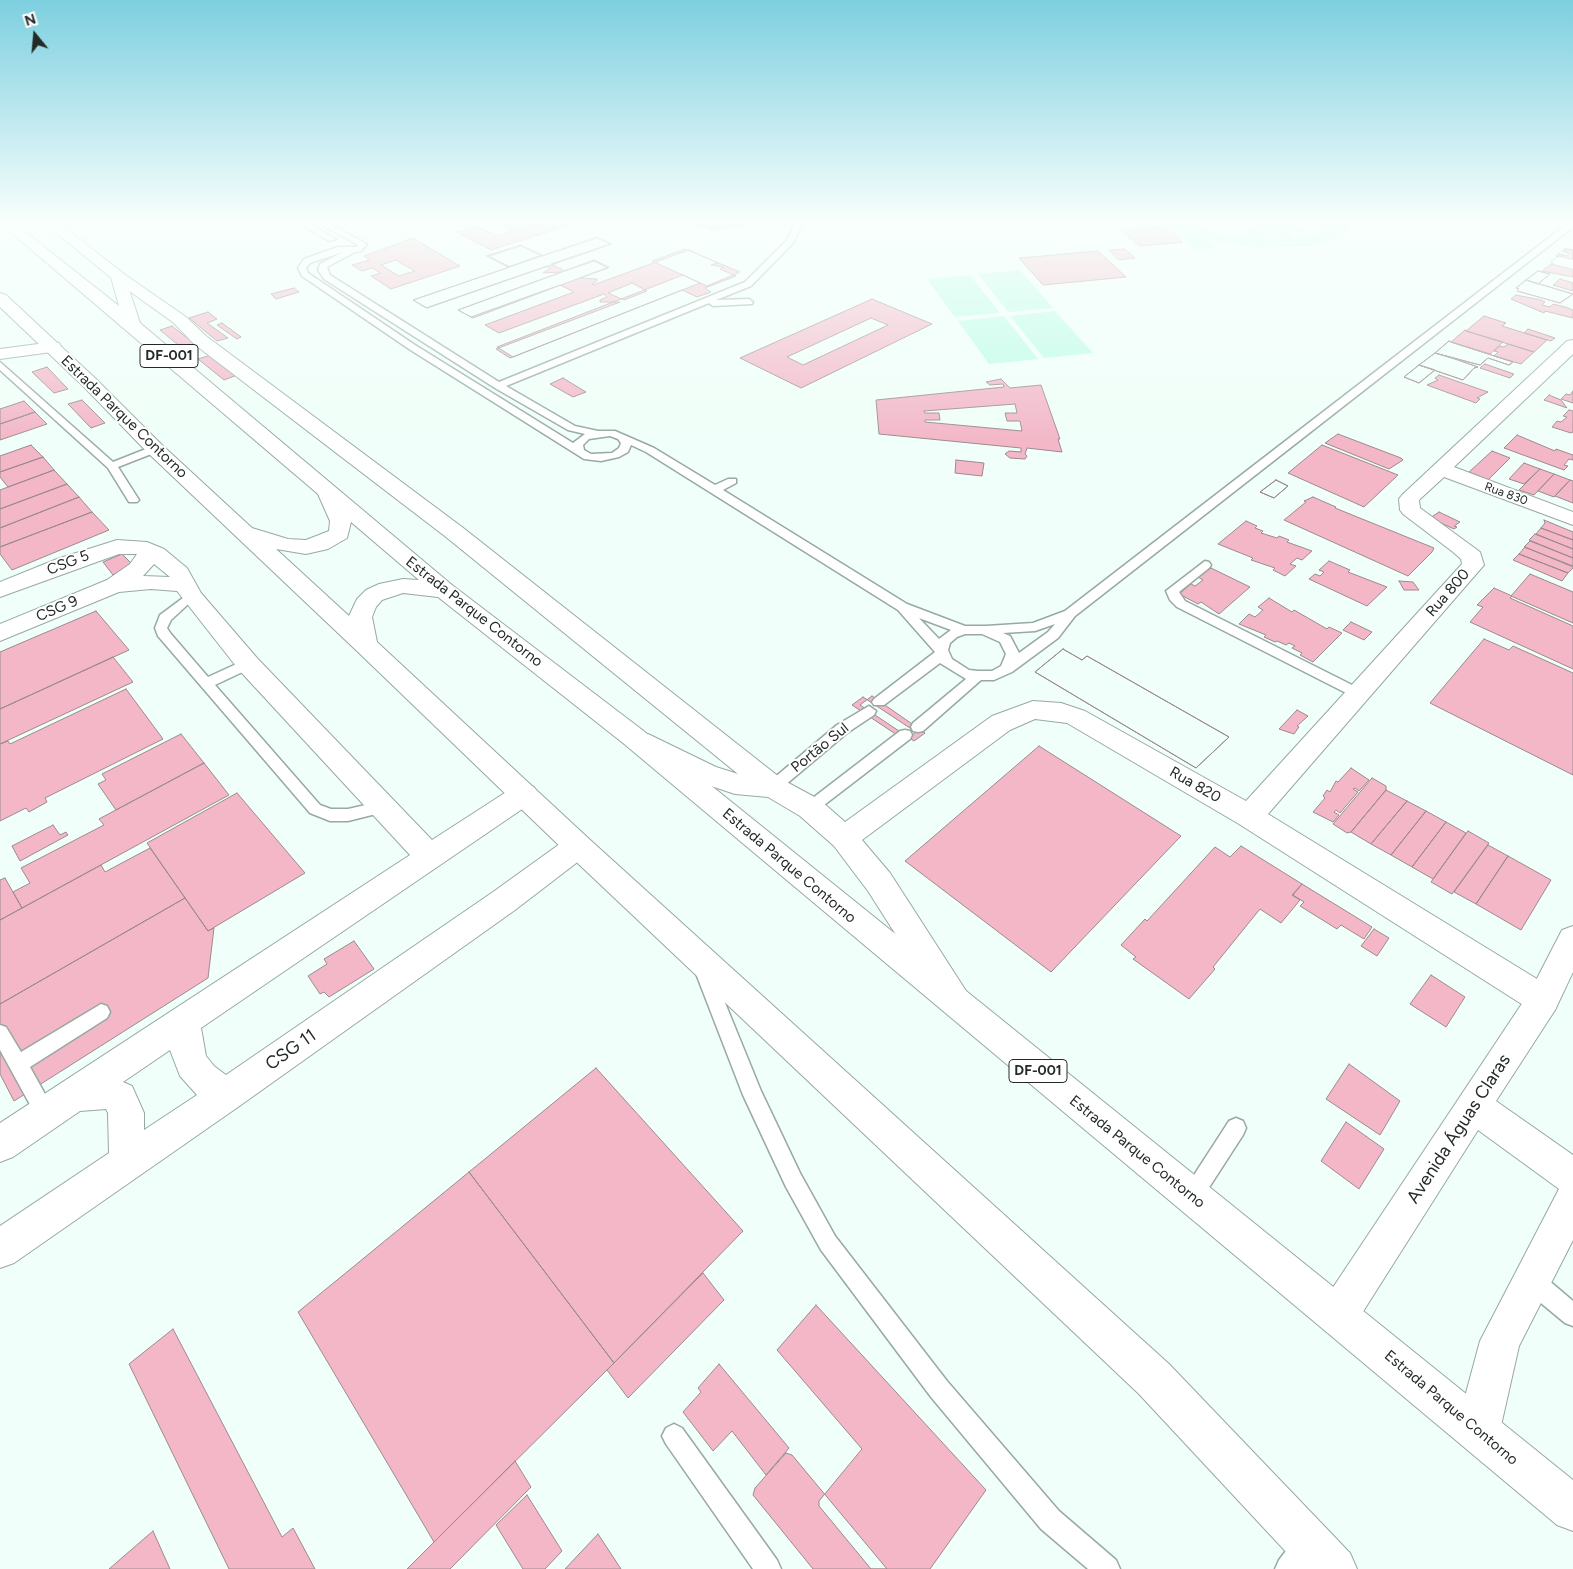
<!DOCTYPE html>
<meta charset="utf-8">
<style>
body{margin:0}
#map{position:relative;width:1573px;height:1569px;overflow:hidden;background:#f0fff9;font-family:Figtree,sans-serif}
canvas{display:block}
.north{position:absolute;left:10px;top:10px;width:50px;height:50px;-webkit-text-stroke:4px #fff;paint-order:stroke;rotate:343deg;font-size:14px;font-weight:700;line-height:20px;text-align:center;color:#232a27}
.north::after{content:'';display:block;margin:auto;width:18px;height:22px;background:#232a27;clip-path:polygon(50% 0,100% 100%,50% 72%,0 100%)}
</style>
<div id="map">
<canvas width="1573" height="1569"></canvas>
<div class="north">N</div>
</div>
<script>
const g = document.querySelector('canvas').getContext('2d');
g.lineJoin = 'round';
function fill(path, color) { g.fillStyle = color; g.fill(path, 'evenodd'); }
const toPath = rows => new Path2D(rows.map(r => 'M' + r).join(''));
function trace(path, color, width, dash) { g.strokeStyle = color; g.lineWidth = width; g.lineCap = dash ? 'butt' : 'round'; g.setLineDash(dash || []); g.stroke(path); }
function drawText(font, color, halo, rows, align = 'center') {
  g.font = font + ' Figtree,sans-serif'; g.lineWidth = 4; g.setLineDash([]); g.textBaseline = 'middle'; g.strokeStyle = halo; g.fillStyle = color; for (const [text, x, y, turn = 0] of rows) {
    g.save(); g.translate(x, y); g.rotate((+turn || 0) * Math.PI / 180); g.textAlign = isNaN(turn) ? turn : align; if (halo) g.strokeText(text, 0, 0); g.fillText(text, 0, 0); g.restore();
  }
}
fill(toPath([
 [1164,223,1189,223,1225,235,1278,240,1311,235,1324,229,1328,223,1351,223,1350,228,1341,237,1313,246,1257,248,1207,239,1217,248,1196,250],
 [1277,223,1301,227,1314,232,1290,234,1294,237,1282,239,1277,236,1251,238,1248,235,1249,229,1252,227],
 [1020,270,1053,308,1008,312,978,274],
 [970,275,1000,313,955,317,927,279],
 [1055,311,1093,353,1044,358,1010,316],
 [1004,316,1038,359,989,364,958,321]
]), '#bbfce6');
const building = toPath([
 [507,223,536,224,575,223,491,250,457,232,476,226,497,236,513,231,501,225,507,223],
 [694,223,746,223,742,226,730,226,714,231,694,223],
 [1165,227,1183,242,1139,246,1121,230,1165,227],
 [597,237,612,244,427,308,413,300,597,237],
 [413,238,460,266,391,289,371,276,381,273,372,268,362,271,352,265,369,260,364,256,413,238],
 [396,260,399,262,415,271,399,276,381,265,396,260],
 [597,238,610,244,551,264,565,271,594,261,608,268,580,278,597,279,597,281,593,283,593,285,689,250,718,263,711,265,724,267,720,269,736,276,705,288,711,292,697,297,682,290,510,358,496,349,620,302,600,302,600,300,607,297,604,294,499,333,485,325,574,292,560,285,471,317,458,310,562,272,543,273,550,268,547,266,426,308,413,300,510,267,489,256,521,246,542,256,597,238],
 [632,283,647,291,624,300,608,293,632,283],
 [520,245,542,255,508,267,486,256,520,245],
 [685,249,740,272,707,286,652,261,685,249],
 [1125,249,1135,258,1119,260,1109,250,1125,249],
 [1565,249,1573,250,1573,262,1556,256,1559,254,1566,256,1569,253,1562,251,1565,249],
 [1565,249,1573,250,1573,262,1556,256,1559,254,1566,256,1569,253,1562,251,1565,249],
 [1565,249,1573,250,1573,262,1556,256,1559,254,1566,256,1569,253,1562,251,1565,249],
 [1098,251,1126,277,1043,285,1019,258,1098,251],
 [594,260,609,267,473,318,458,310,594,260],
 [1551,264,1573,269,1573,277,1542,271,1551,264],
 [1538,271,1550,274,1538,284,1526,280,1538,271],
 [1538,271,1550,274,1538,284,1526,280,1538,271],
 [683,275,700,283,513,357,497,347,683,275],
 [1560,279,1573,283,1573,291,1553,285,1560,279],
 [1526,280,1573,294,1560,303,1517,291,1519,289,1516,288,1526,280],
 [1526,280,1573,294,1560,303,1517,291,1519,289,1516,288,1526,280],
 [294,288,299,292,276,299,271,294,294,288],
 [1516,295,1541,300,1545,302,1542,305,1550,307,1553,304,1565,307,1573,310,1573,318,1545,311,1544,313,1511,299,1516,295],
 [872,299,932,324,801,388,740,358,872,299],
 [871,318,888,325,803,365,787,357,871,318],
 [208,312,217,319,207,323,228,338,217,341,189,318,208,312],
 [1484,316,1506,323,1502,326,1547,340,1534,352,1466,331,1484,316],
 [222,323,241,337,237,339,217,325,222,323],
 [172,326,196,345,183,349,160,330,172,326],
 [1528,329,1555,338,1551,341,1524,333,1528,329],
 [1465,330,1466,331,1503,342,1490,354,1451,342,1465,330],
 [1449,341,1451,342,1513,362,1509,365,1488,358,1480,365,1435,353,1449,341],
 [1449,341,1451,342,1513,362,1509,365,1488,358,1480,365,1435,353,1449,341],
 [1508,344,1534,352,1521,364,1494,356,1498,352,1494,351,1500,346,1504,347,1508,344],
 [1435,353,1455,359,1478,367,1474,368,1463,380,1419,365,1435,353],
 [1435,353,1455,359,1478,367,1474,368,1463,380,1419,365,1435,353],
 [211,355,237,375,224,380,198,359,211,355],
 [1485,364,1511,373,1514,374,1510,378,1480,368,1485,364],
 [1419,365,1435,370,1419,383,1404,377,1419,365],
 [1419,365,1435,370,1419,383,1404,377,1419,365],
 [47,367,68,389,54,393,32,372,47,367],
 [1439,375,1488,392,1477,398,1480,399,1476,403,1427,385,1438,380,1435,378,1439,375],
 [563,378,586,392,573,397,550,384,563,378],
 [1001,379,1010,388,1041,385,1060,439,1058,439,1062,452,1027,448,1025,454,1027,456,1025,459,1010,458,1005,454,1009,451,1021,452,1021,448,879,434,876,400,1004,387,1003,384,990,385,986,382,1001,379],
 [1015,404,1017,413,1005,413,1007,421,1020,421,1022,431,925,422,925,420,940,420,939,413,925,413,924,411,1015,404],
 [1573,391,1573,403,1561,399,1566,394,1570,395,1573,391],
 [1549,395,1561,400,1567,408,1544,400,1549,395],
 [82,400,105,423,91,428,68,404,82,400],
 [24,401,35,412,0,424,0,409,24,401],
 [1569,410,1573,411,1573,432,1571,433,1552,427,1557,421,1561,422,1567,417,1563,416,1569,410],
 [35,412,47,424,0,440,0,424,35,412],
 [1338,434,1401,458,1403,460,1389,469,1325,443,1338,434],
 [1517,435,1555,451,1556,449,1573,455,1573,460,1569,459,1564,465,1568,466,1564,470,1504,448,1517,435],
 [31,445,43,457,0,472,0,456,31,445],
 [1322,445,1398,475,1364,507,1288,473,1322,445],
 [1492,451,1510,458,1488,480,1469,472,1492,451],
 [43,457,54,470,8,487,0,477,0,472,43,457],
 [956,460,984,463,982,476,955,473,956,460],
 [1524,463,1540,469,1524,484,1509,479,1524,463],
 [1540,469,1554,474,1534,495,1519,490,1540,469],
 [54,470,67,484,0,509,0,490,54,470],
 [1554,474,1570,480,1554,497,1538,491,1554,474],
 [1276,480,1288,486,1274,498,1260,492,1276,480],
 [1276,480,1288,486,1274,498,1260,492,1276,480],
 [1570,480,1573,481,1573,503,1555,496,1570,480],
 [67,484,79,497,0,528,0,509,67,484],
 [79,497,92,512,0,547,0,528,79,497],
 [1313,497,1336,507,1335,508,1434,548,1432,552,1408,576,1284,520,1306,502,1304,501,1313,497],
 [92,512,109,530,12,570,0,554,0,547,92,512],
 [1439,512,1460,522,1454,526,1457,527,1454,529,1430,518,1439,512],
 [1544,520,1573,532,1573,540,1541,528,1545,523,1544,520],
 [1246,521,1257,526,1255,528,1263,531,1261,533,1277,538,1279,536,1289,540,1287,542,1312,551,1302,560,1297,558,1290,564,1296,566,1285,576,1273,570,1275,568,1251,560,1253,558,1218,544,1246,521],
 [1541,528,1573,540,1573,549,1536,534,1541,528],
 [1535,534,1573,549,1573,558,1529,540,1535,534],
 [1530,541,1573,558,1573,566,1524,547,1530,541],
 [1525,547,1573,567,1573,568,1568,573,1519,554,1525,547],
 [122,554,132,564,113,575,103,562,122,554],
 [1519,554,1568,573,1562,581,1513,560,1519,554],
 [1329,561,1350,570,1348,572,1387,587,1367,606,1309,579,1315,574,1320,576,1324,572,1319,570,1329,561],
 [1211,568,1250,587,1219,614,1201,602,1198,604,1179,594,1191,584,1195,586,1203,580,1198,577,1211,568],
 [1530,574,1573,592,1573,623,1511,596,1530,574],
 [1399,581,1413,582,1419,590,1404,590,1399,581],
 [1494,588,1512,596,1510,598,1573,626,1573,669,1470,622,1483,607,1477,605,1494,588],
 [1269,598,1292,612,1294,610,1327,629,1329,627,1342,633,1313,662,1300,655,1302,653,1292,648,1295,646,1289,643,1286,645,1277,641,1275,642,1264,637,1266,635,1239,624,1249,614,1255,617,1263,610,1258,607,1269,598],
 [96,611,129,650,0,709,0,652,96,611],
 [1351,622,1372,632,1364,640,1343,630,1351,622],
 [1484,639,1509,650,1513,646,1573,673,1573,775,1430,703,1484,639],
 [1063,649,1082,660,1087,656,1229,737,1196,768,1035,672,1063,649],
 [1063,649,1082,660,1087,656,1229,737,1196,768,1035,672,1063,649],
 [113,657,133,682,0,744,0,709,113,657],
 [126,689,163,739,45,798,47,802,29,812,26,808,0,821,0,744,8,741,10,744,126,689],
 [872,696,925,733,914,741,860,705,872,696],
 [863,697,916,732,906,741,852,705,863,697],
 [1297,710,1308,716,1297,726,1299,727,1294,734,1279,729,1297,710],
 [181,734,204,763,116,810,98,784,106,780,102,774,181,734],
 [1039,746,1181,836,1051,972,905,861,1039,746],
 [204,763,229,795,22,908,13,892,30,883,21,868,104,825,99,819,204,763],
 [1351,768,1369,780,1359,791,1355,788,1353,789,1358,792,1340,813,1336,810,1334,812,1339,815,1333,822,1313,812,1325,798,1323,796,1327,790,1330,792,1336,781,1338,782,1351,768],
 [1372,778,1386,786,1386,790,1351,832,1347,833,1333,824,1372,778],
 [1386,790,1407,801,1371,844,1351,832,1386,790],
 [237,793,305,873,208,931,147,843,237,793],
 [1407,801,1426,811,1391,855,1371,844,1407,801],
 [1426,811,1446,822,1412,867,1391,855,1426,811],
 [1446,822,1466,833,1433,879,1412,867,1446,822],
 [53,825,60,835,66,832,68,835,20,861,12,846,53,825],
 [1468,831,1489,843,1452,894,1431,882,1468,831],
 [1488,845,1508,856,1476,904,1454,892,1488,845],
 [1241,846,1302,884,1292,895,1300,900,1281,923,1260,909,1213,967,1215,969,1189,999,1133,959,1136,957,1121,945,1145,919,1147,921,1215,847,1230,857,1241,846],
 [150,848,185,898,0,1004,0,920,101,865,105,872,150,848],
 [1508,856,1551,880,1521,930,1476,904,1508,856],
 [5,878,22,908,0,920,0,880,5,878],
 [1302,884,1372,927,1364,939,1341,925,1337,929,1300,906,1304,902,1293,895,1302,884],
 [185,898,208,931,214,928,208,978,14,1101,0,1074,0,1004,185,898],
 [1374,929,1389,938,1377,956,1361,946,1374,929],
 [354,941,374,969,329,997,324,992,320,994,308,976,327,964,324,959,354,941],
 [1431,975,1465,997,1446,1027,1410,1004,1431,975],
 [1349,1064,1400,1101,1380,1135,1326,1099,1349,1064],
 [596,1068,743,1231,614,1363,469,1172,596,1068],
 [1346,1122,1384,1149,1359,1189,1321,1161,1346,1122],
 [469,1172,614,1363,434,1542,298,1312,469,1172],
 [703,1273,724,1300,628,1398,607,1370,703,1273],
 [816,1305,986,1490,930,1569,871,1569,819,1506,819,1501,862,1449,777,1350,816,1305],
 [173,1329,282,1537,293,1528,315,1569,229,1569,129,1364,173,1329],
 [719,1364,789,1448,766,1475,732,1431,713,1451,683,1412,701,1392,698,1388,719,1364],
 [786,1453,792,1455,887,1569,813,1569,753,1495,755,1488,786,1453],
 [515,1461,531,1487,450,1569,407,1569,515,1461],
 [527,1495,562,1551,545,1569,523,1569,496,1525,527,1495],
 [153,1531,170,1569,109,1569,153,1531],
 [598,1534,621,1569,565,1569,598,1534]
]);
fill(building, '#f3b7c8');
trace(building, '#9b8a8e', 1);
const service = toPath([
 [299,223,308,223,336,239,329,241,299,223],
 [319,223,328,223,367,244,361,251,355,252,327,267,330,275,499,382,745,282,787,240,795,223,803,223,793,243,751,286,716,300,749,299,753,302,752,304,713,306,709,303,506,386,575,426,598,431,615,431,654,448,715,485,728,479,736,479,736,483,723,490,907,604,965,626,986,626,1033,623,1065,611,1568,223,1573,223,1573,227,1075,616,1058,638,1012,672,994,680,981,680,923,731,918,732,913,731,911,727,913,723,966,679,940,663,884,705,874,705,872,702,874,699,935,652,898,610,646,452,631,445,628,452,619,457,601,461,584,459,409,349,302,276,298,268,304,259,338,247,356,247,358,245,319,223],
 [343,252,320,264,318,270,324,279,495,388,568,430,585,434,573,443,415,345,308,273,306,268,310,263,343,252],
 [610,436,618,439,621,443,619,448,612,453,591,454,584,450,583,445,589,439,610,436],
 [919,618,951,630,939,639,919,618],
 [1055,624,1048,632,1019,653,1010,636,1003,633,1035,631,1055,624],
 [965,634,982,634,1000,642,1006,654,1001,666,992,671,978,671,969,670,952,659,948,650,950,643,957,637,965,634],
 [0,362,113,462,151,447,159,447,159,451,118,467,139,500,137,502,129,502,108,468,0,370,0,362],
 [1205,561,1209,562,1211,565,1209,568,1179,592,1185,601,1364,691,1366,694,1364,697,1354,697,1177,607,1170,600,1166,591,1205,561],
 [191,592,197,596,171,620,167,628,171,634,208,677,243,661,253,661,255,664,253,667,215,685,320,805,331,809,348,809,383,801,388,803,391,807,388,811,348,821,330,821,310,813,158,636,155,628,160,615,191,592],
 [869,706,876,711,874,715,847,733,778,791,768,791,765,787,768,783,837,725,869,706],
 [905,730,910,731,912,735,910,739,815,812,805,812,802,808,805,804,900,731,905,730],
 [704,963,710,966,761,1091,800,1173,835,1236,947,1381,1059,1511,1116,1560,1120,1569,1088,1569,1041,1529,931,1397,821,1250,786,1187,743,1095,695,971,698,966,704,963],
 [101,1004,107,1006,110,1012,107,1018,30,1067,56,1114,53,1121,46,1123,39,1121,0,1050,0,1025,6,1027,21,1052,101,1004],
 [1236,1118,1243,1121,1246,1128,1243,1135,1199,1203,1192,1206,1185,1203,1182,1196,1185,1189,1229,1121,1236,1118],
 [1532,1270,1540,1273,1573,1301,1573,1326,1565,1323,1524,1289,1521,1281,1524,1273,1532,1270],
 [674,1424,682,1428,777,1560,781,1569,753,1569,666,1444,662,1436,666,1428,674,1424],
 [1307,1532,1316,1535,1319,1544,1304,1569,1275,1569,1279,1560,1298,1535,1307,1532]
]);
const minor = toPath([
 [44,223,59,223,124,274,186,317,206,336,462,527,783,780,820,800,845,822,992,716,1033,701,1061,703,1085,711,1246,801,1462,564,1461,559,1453,552,1403,514,1400,510,1399,499,1402,495,1567,341,1573,340,1573,354,1454,467,1573,512,1573,525,1444,477,1419,500,1420,508,1480,552,1484,565,1268,814,1555,990,1559,1000,1555,1010,1543,1015,1531,1010,1239,824,1067,723,1035,719,1010,730,862,840,890,873,968,994,964,1004,952,1009,940,1004,868,891,834,846,800,816,768,797,735,794,696,781,639,751,635,744,639,737,648,734,716,767,738,774,446,537,194,344,174,323,114,280,44,223],
 [1559,257,1573,260,1573,269,1554,264,1552,261,1559,257],
 [53,342,59,343,61,347,59,351,0,359,0,349,53,342],
 [117,540,147,542,164,549,187,568,201,593,257,658,432,840,514,787,524,783,534,787,538,794,534,801,201,1028,206,1056,214,1066,226,1075,493,892,568,838,578,834,588,838,592,846,588,854,515,910,238,1107,14,1263,0,1268,0,1226,109,1153,108,1113,106,1109,80,1111,13,1157,0,1162,0,1123,410,855,239,670,177,591,151,589,119,592,0,641,0,624,107,580,130,564,137,554,119,554,0,597,0,582,57,559,117,540],
 [154,564,170,577,143,576,154,564],
 [170,1050,180,1076,197,1095,144,1130,144,1113,132,1086,123,1082,170,1050]
]);
const secondary = toPath([
 [1573,926,1573,972,1555,1010,1496,1101,1573,1155,1573,1240,1519,1346,1500,1430,1493,1445,1478,1452,1463,1445,1456,1430,1480,1341,1559,1189,1478,1130,1352,1329,1338,1335,1324,1329,1318,1315,1324,1301,1531,990,1562,930,1573,926]
]);
const trunk = toPath([
 [0,223,14,223,119,306,111,277,119,272,124,274,140,323,452,585,641,729,1573,1480,1573,1531,1557,1525,623,743,438,597,403,593,382,600,376,607,372,617,377,642,588,838,1169,1364,1350,1553,1357,1569,1302,1569,1139,1394,568,854,357,651,148,453,84,387,0,307,0,293,6,295,96,379,162,445,252,528,288,539,306,540,329,531,330,521,318,494,0,223],
 [351,522,419,580,403,579,379,584,366,590,357,599,349,616,276,549,306,554,328,549,347,538,351,522]
]);
trace(service, '#97a9a2', 3);
trace(minor, '#97a9a2', 2);
trace(secondary, '#97a9a2', 2);
trace(trunk, '#97a9a2', 2);
fill(service, '#fff');
fill(minor, '#fff');
fill(secondary, '#fff');
fill(trunk, '#fff');
const sky = g.createLinearGradient(0, 0, 0, 442);
sky.addColorStop(0, '#7dcfe0');
sky.addColorStop(0.5, '#f8fffc');
sky.addColorStop(1, '#f8fffc00');
g.fillStyle = sky;
g.fillRect(0, 0, 1573, 442);
drawText('12px', '#232a27', '#fff', [
 ["Rua 830",1506,494,20]
]);
for (const [x, y, w] of [
 [169,356,58],
 [1038,1071,58]
]) { const box = new Path2D(); box.roundRect(x - w / 2, y - 11.5, w, 23, 4); g.fillStyle = '#fff'; g.fill(box); trace(box, '#232a27', 1); }
drawText('bold 14px', '#232a27', null, [
 ["DF-001",169,356],
 ["DF-001",1038,1071]
]);
drawText('15px', '#232a27', '#fff', [
 ["Estrada Parque Contorno",124,417,44],
 ["CSG 5",68,563,-21],
 ["Rua 800",1448,593,-49],
 ["CSG 9",57,609,-23],
 ["Estrada Parque Contorno",474,612,38],
 ["Portão Sul",820,748,-39],
 ["Rua 820",1195,785,30],
 ["Estrada Parque Contorno",789,866,40],
 ["Estrada Parque Contorno",1137,1152,39],
 ["Estrada Parque Contorno",1451,1408,40]
]);
drawText('18px', '#232a27', '#fff', [
 ["CSG 11",291,1050,-35],
 ["Avenida Águas Claras",1459,1129,-57]
]);
</script>
